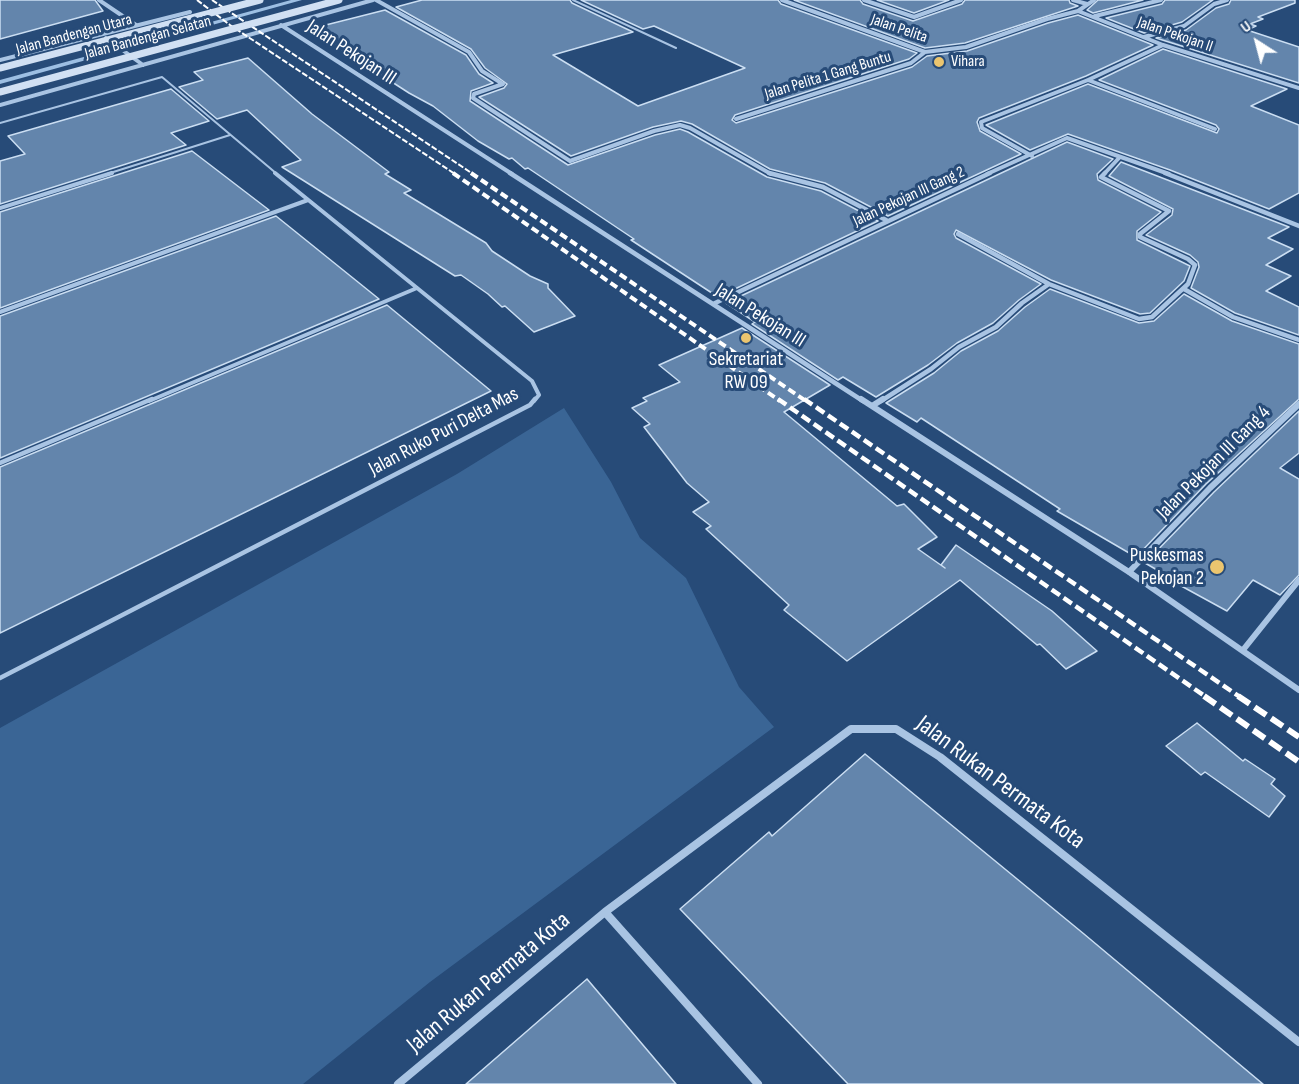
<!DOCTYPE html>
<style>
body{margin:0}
#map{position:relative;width:1299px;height:1084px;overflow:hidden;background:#274b78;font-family:"Sofia Sans Condensed",sans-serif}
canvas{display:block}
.north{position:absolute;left:1227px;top:12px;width:60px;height:60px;-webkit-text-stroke:4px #274b78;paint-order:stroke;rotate:324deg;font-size:16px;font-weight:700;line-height:24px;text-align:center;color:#fff}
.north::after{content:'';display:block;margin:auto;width:21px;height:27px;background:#fff;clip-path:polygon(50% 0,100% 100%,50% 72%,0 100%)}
</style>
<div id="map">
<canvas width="1299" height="1084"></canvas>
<div class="north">U</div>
</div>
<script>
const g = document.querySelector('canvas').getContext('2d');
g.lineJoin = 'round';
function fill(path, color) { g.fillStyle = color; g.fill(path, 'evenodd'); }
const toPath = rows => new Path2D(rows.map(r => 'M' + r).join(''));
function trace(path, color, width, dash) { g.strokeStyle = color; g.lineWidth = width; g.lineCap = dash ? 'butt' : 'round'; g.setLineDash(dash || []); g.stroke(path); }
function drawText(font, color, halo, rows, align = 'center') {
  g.font = font + ' "Sofia Sans Condensed",sans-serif'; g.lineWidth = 6; g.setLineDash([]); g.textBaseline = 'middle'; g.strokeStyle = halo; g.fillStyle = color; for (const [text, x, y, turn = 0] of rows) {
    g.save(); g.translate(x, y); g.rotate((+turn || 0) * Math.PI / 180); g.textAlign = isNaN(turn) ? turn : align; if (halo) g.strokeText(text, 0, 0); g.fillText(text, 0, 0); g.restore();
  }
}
fill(toPath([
 [564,408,611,482,640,538,686,578,739,687,774,727,430,982,303,1084,0,1084,0,728,457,474]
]), '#3a6595');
fill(toPath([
 [291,0,302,0,0,84,0,80,291,0]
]), '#9dbfe3');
const building = toPath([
 [0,0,95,0,103,11,0,39,0,0],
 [422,0,570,0,572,3,633,32,553,55,638,106,745,68,654,26,643,29,581,0,778,0,781,4,917,53,909,59,735,115,732,120,736,123,912,67,927,56,967,51,1048,23,1078,15,1153,45,1086,76,979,118,977,122,980,131,1021,154,888,216,825,183,770,169,692,124,681,121,653,127,571,156,479,97,504,88,507,84,485,68,471,49,396,7,422,0],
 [794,0,860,0,863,4,913,21,962,4,965,0,1069,0,1070,3,1078,6,965,43,925,48,794,0],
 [877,0,949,0,914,13,877,0],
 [1098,0,1143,0,1093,13,1087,10,1098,0],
 [1165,0,1213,0,1182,22,1144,33,1106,18,1162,4,1165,0],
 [1231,0,1295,0,1295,3,1258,17,1263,19,1250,24,1256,26,1247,30,1299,47,1299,83,1156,38,1186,30,1216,8,1229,4,1231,0],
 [385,10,466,55,479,74,493,83,471,91,470,101,568,165,655,135,680,129,688,132,767,177,821,191,878,221,718,297,631,240,634,239,528,168,525,169,512,158,509,159,478,141,433,106,409,93,310,29,385,10],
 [1163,49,1287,89,1251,106,1299,125,1299,193,1269,209,1170,170,1068,134,1030,150,986,125,1088,84,1217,133,1219,129,1216,125,1099,80,1163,49],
 [248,58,312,114,389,172,385,174,411,190,404,193,486,243,492,251,530,276,548,284,548,288,575,316,534,332,505,306,502,307,488,294,461,275,455,276,282,167,301,160,247,110,217,119,179,87,203,80,194,72,248,58],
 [171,89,209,121,171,133,186,145,0,204,0,161,25,154,8,136,171,89],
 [1067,142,1113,159,1097,174,1098,180,1161,212,1137,231,1137,240,1190,266,1184,281,1150,313,1140,314,1051,280,956,230,954,234,956,238,1041,284,1019,300,993,323,957,343,928,365,876,397,843,377,838,380,752,324,755,322,726,303,1067,142],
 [192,151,269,210,0,308,0,212,192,151],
 [1121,162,1289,227,1268,238,1293,249,1266,265,1291,276,1266,291,1299,307,1299,335,1235,313,1191,288,1199,267,1198,262,1190,255,1146,235,1172,215,1173,209,1109,176,1121,162],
 [276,216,379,299,0,458,0,316,276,216],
 [1050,289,1139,323,1154,321,1184,294,1232,321,1299,344,1299,399,1206,484,1136,557,1057,511,1060,509,921,418,917,422,886,403,934,373,961,351,998,331,1025,307,1050,289],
 [387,305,491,391,0,633,0,467,387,305],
 [742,328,830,385,784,412,897,506,904,504,937,537,918,549,945,568,941,565,956,545,1052,611,1097,651,1066,669,1040,644,1037,645,960,580,847,661,784,610,789,605,706,529,711,526,693,512,709,502,687,483,644,427,650,424,632,408,647,401,643,398,680,382,659,365,742,328],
 [1299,411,1299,453,1280,468,1299,479,1299,575,1280,595,1253,580,1227,611,1163,576,1164,574,1145,563,1214,492,1299,411],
 [1197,723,1243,761,1245,759,1275,779,1271,784,1285,796,1269,817,1205,772,1201,775,1166,746,1197,723],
 [865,754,1084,934,1263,1084,848,1084,680,909,769,832,772,836,865,754],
 [587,979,676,1084,466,1084,587,979]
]);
fill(building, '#6385ac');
trace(building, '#cbdef2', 1.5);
trace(toPath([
 [573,0,676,48],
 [0,123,162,77,277,174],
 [107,174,230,135]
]), '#a9c4e3', 2);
trace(toPath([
 [275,173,532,381,539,395,534,401],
 [0,208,112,173],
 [0,312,308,200],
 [149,401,417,288]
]), '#a9c4e3', 4);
trace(toPath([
 [0,463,152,399],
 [0,678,530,405,535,399]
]), '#a9c4e3', 4.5);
trace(toPath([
 [99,0,136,25],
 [376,0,469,52,482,71,503,84,474,94,473,98,570,161,654,131,680,125,690,128,771,174],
 [782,0,925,52,966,47,1047,19,1078,11,1163,45,1299,88],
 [864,0,914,17,961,0],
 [1073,0,1087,4],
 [1078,11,1094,0],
 [1095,16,1161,0],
 [281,25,512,174],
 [1144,37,1184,26,1214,4,1227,0],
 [106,38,143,65],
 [0,60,190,12],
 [1088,80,1215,129],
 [0,105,373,0],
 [736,119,911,63,925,52],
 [1032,156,982,128,981,122,1088,80,1163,45],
 [987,174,1067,138,1169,174],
 [1104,174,1119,158]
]), '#a9c4e3', 4);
trace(toPath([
 [510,173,863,401],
 [769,173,823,187,886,220],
 [1165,173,1299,226],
 [958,234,1049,284,1139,319,1152,317,1188,284,1195,265,1188,259,1140,237,1140,234,1169,211,1101,177,1105,173],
 [1184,289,1233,317,1299,340],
 [713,304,990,173],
 [881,401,931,369,959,347,996,327,1022,303,1049,284]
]), '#a9c4e3', 4.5);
trace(toPath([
 [861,399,1129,572,1299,690],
 [872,406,883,399],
 [1129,572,1210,488,1299,404],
 [1243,650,1299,580]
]), '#a9c4e3', 6);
trace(toPath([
 [605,912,758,1084],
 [398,1084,605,912,851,729,896,729,940,757,1299,1042]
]), '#a9c4e3', 8);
trace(toPath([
 [197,0,230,25,455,174],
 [212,0,473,174]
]), '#fff', 2, [6, 2]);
trace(toPath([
 [453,173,780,401],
 [471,173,806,401]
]), '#fff', 4, [8, 4]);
trace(toPath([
 [778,399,1206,697],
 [804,399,1240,697]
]), '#fff', 4.5, [10, 4.5]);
trace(toPath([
 [1204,696,1299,762],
 [1238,696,1299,737]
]), '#fff', 6, [14, 6]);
trace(toPath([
 [0,68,260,0],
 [0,92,339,0]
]), '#d1e0f3', 7);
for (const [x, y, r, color] of [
 [939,62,6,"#ebc56f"],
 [746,338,6,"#ebc56f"],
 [1217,567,8,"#ebc56f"]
]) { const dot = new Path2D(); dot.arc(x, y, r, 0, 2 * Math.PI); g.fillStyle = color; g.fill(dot); trace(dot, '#274b78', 2); }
drawText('16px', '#fff', '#274b78', [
 ["Jalan Pelita",899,29,19],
 ["Jalan Bandengan Utara",74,35,-15],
 ["Jalan Pekojan II",1175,35,19],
 ["Jalan Bandengan Selatan",148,38,-15],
 ["Jalan Pelita 1 Gang Buntu",828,76,-17],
 ["Jalan Pekojan III Gang 2",909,197,-25]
]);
drawText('16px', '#fff', '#274b78', [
 ["Vihara",951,62]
], 'left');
drawText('20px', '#fff', '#274b78', [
 ["Jalan Pekojan III",351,53,33],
 ["Jalan Pekojan III",760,316,32],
 ["Jalan Ruko Puri Delta Mas",444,432,-28],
 ["Jalan Pekojan III Gang 4",1214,463,-45]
]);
drawText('20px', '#fff', '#274b78', [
 ["Sekretariat",746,360],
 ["RW 09",746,383],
 ["Puskesmas",1204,556,"right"],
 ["Pekojan 2",1204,579,"right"]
]);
drawText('24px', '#fff', '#274b78', [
 ["Jalan Rukan Permata Kota",1000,783,37],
 ["Jalan Rukan Permata Kota",489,983,-40]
]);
</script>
